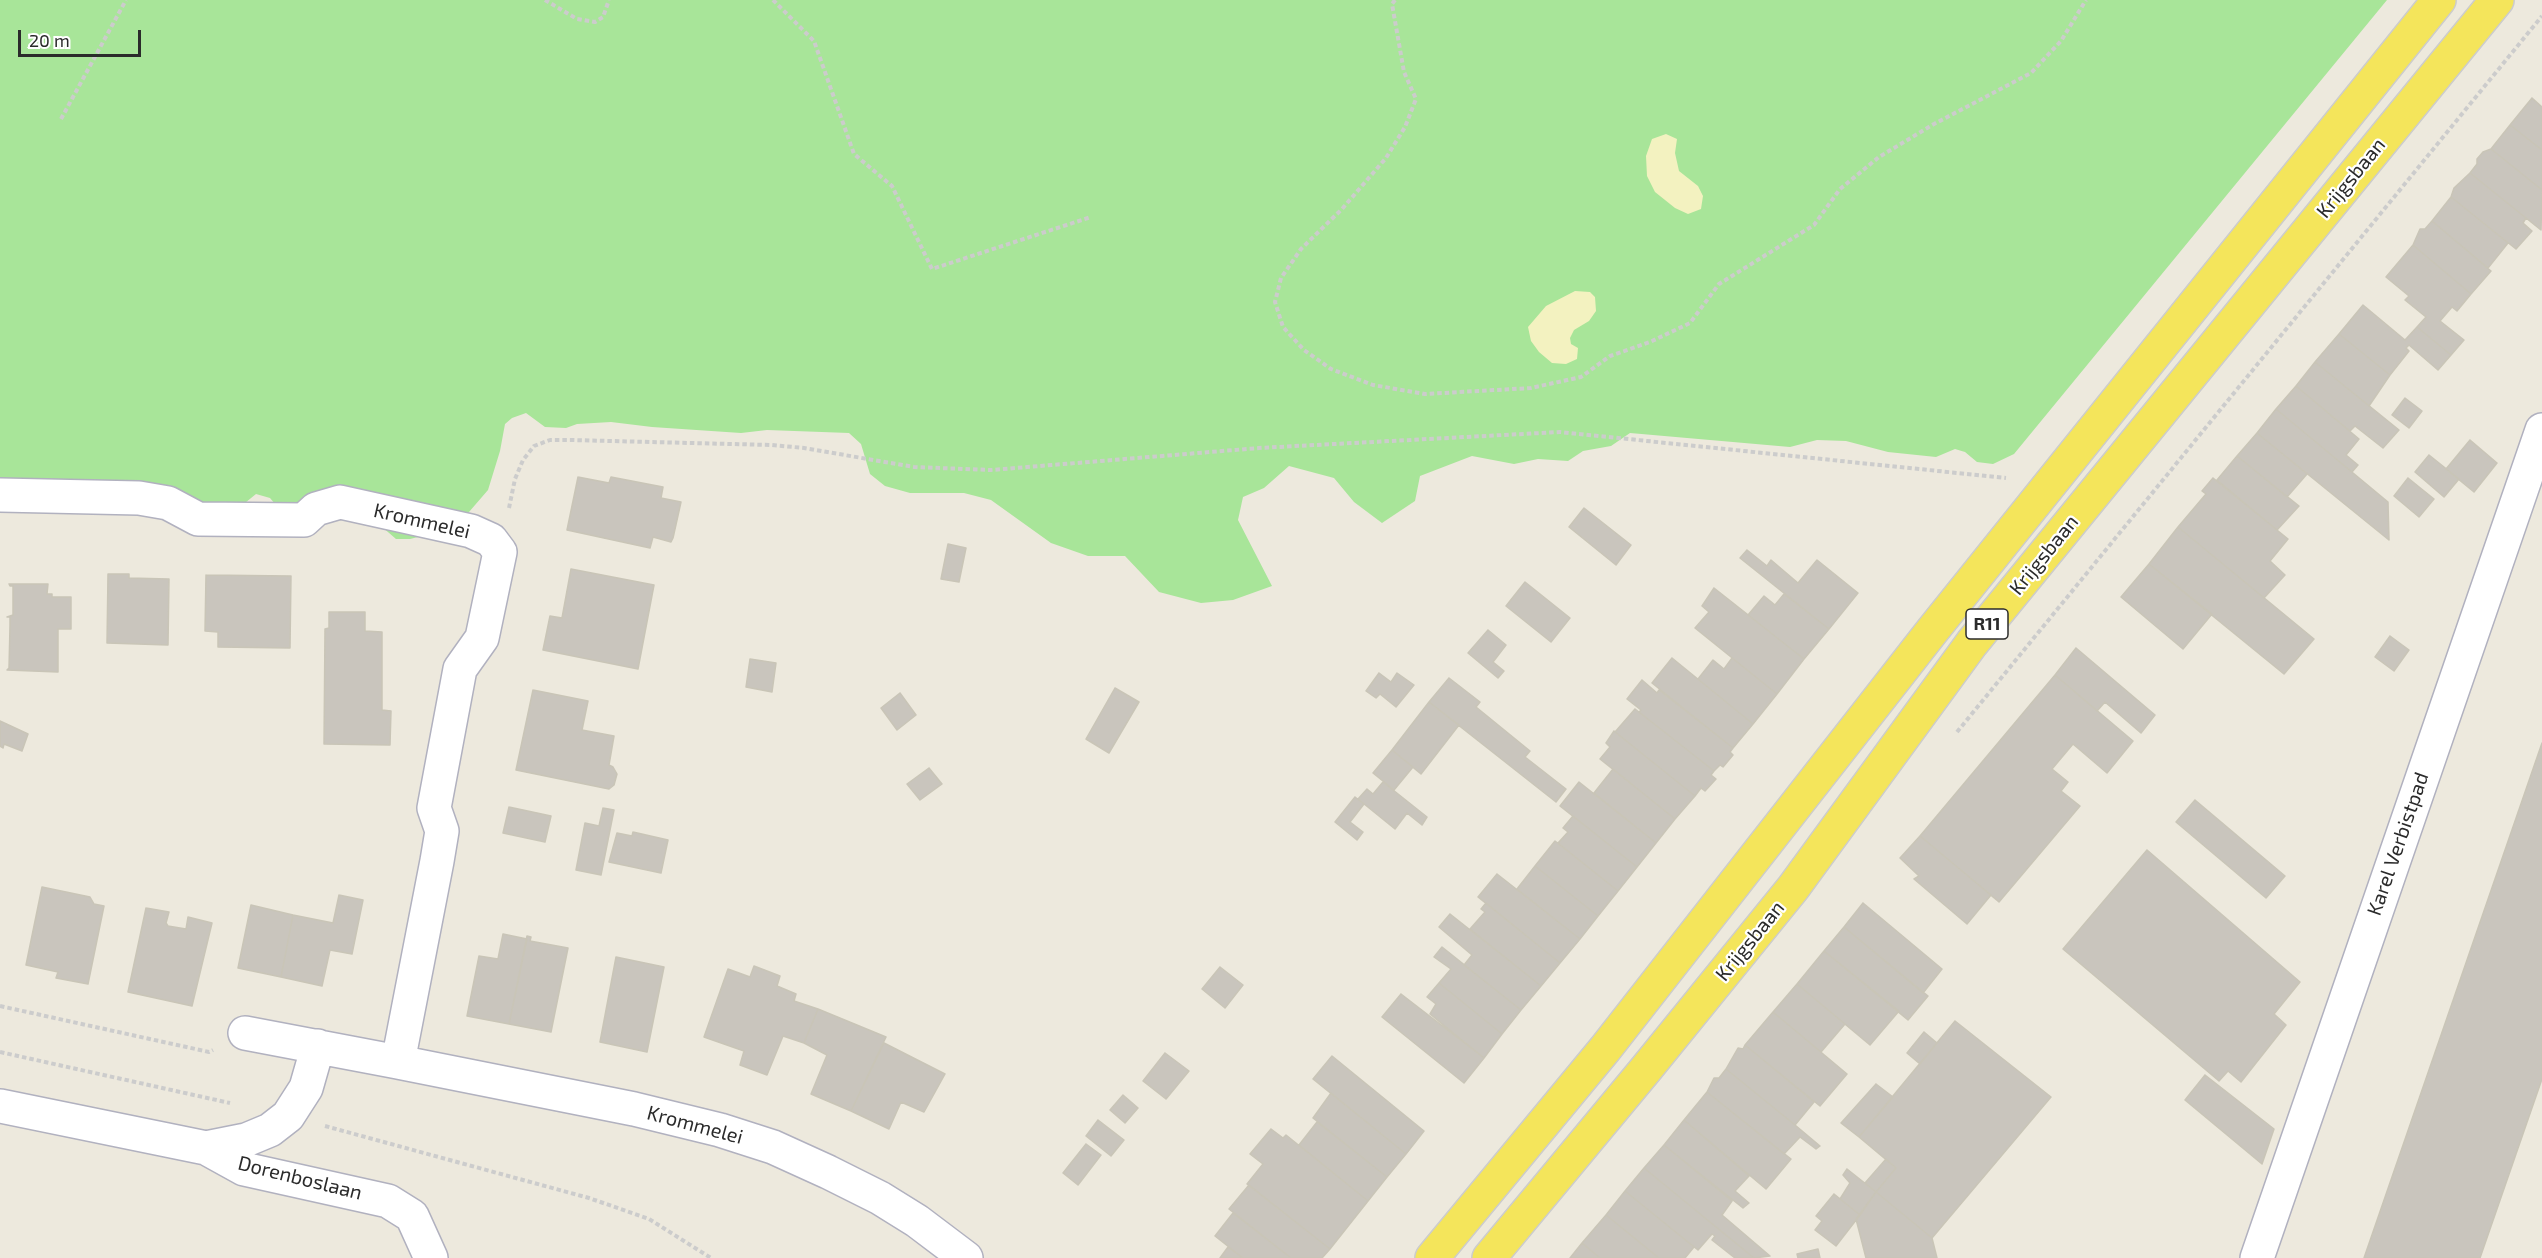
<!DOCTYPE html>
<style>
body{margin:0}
#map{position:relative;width:2542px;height:1258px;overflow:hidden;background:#ede9dd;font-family:"Exo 2",sans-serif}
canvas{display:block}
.scale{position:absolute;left:18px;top:30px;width:123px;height:27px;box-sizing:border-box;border:3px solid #2b2b2b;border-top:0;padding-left:8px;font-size:18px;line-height:21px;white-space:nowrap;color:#2b2b2b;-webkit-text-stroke:4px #fff;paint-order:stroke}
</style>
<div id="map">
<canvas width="2542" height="1258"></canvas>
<div class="scale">20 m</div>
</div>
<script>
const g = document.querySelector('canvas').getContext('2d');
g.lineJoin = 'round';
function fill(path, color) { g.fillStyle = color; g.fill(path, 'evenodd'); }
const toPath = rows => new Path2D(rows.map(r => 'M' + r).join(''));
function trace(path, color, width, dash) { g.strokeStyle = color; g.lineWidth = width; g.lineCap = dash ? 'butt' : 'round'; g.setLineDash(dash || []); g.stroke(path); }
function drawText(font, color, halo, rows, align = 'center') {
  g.font = font + ' "Exo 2",sans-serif'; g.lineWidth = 4.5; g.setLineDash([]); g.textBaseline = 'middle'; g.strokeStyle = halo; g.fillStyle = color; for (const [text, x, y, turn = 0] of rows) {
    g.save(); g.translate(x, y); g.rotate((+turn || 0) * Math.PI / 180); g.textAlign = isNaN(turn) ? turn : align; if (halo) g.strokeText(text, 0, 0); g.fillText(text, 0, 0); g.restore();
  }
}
fill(toPath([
 [0,0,2387,0,2014,454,1993,464,1977,462,1965,452,1955,449,1936,457,1888,452,1846,441,1817,440,1790,447,1630,433,1611,446,1583,451,1568,461,1538,459,1514,464,1472,456,1420,476,1415,501,1382,523,1354,502,1334,478,1289,466,1264,488,1243,497,1238,520,1272,586,1233,600,1201,603,1159,592,1125,556,1088,556,1051,543,991,500,964,493,910,493,885,486,870,474,861,444,849,433,767,430,741,433,652,427,611,422,577,424,566,428,545,427,526,413,512,418,505,424,500,451,488,490,469,512,434,533,410,539,396,539,381,526,276,505,270,498,256,494,240,507,65,513,0,493]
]), '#a8e599');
fill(toPath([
 [1666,134,1677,139,1675,153,1679,171,1698,186,1703,196,1701,209,1688,214,1675,208,1655,192,1647,176,1646,156,1652,139],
 [1575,291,1590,292,1595,297,1596,311,1589,321,1574,330,1570,338,1571,344,1578,348,1577,359,1566,364,1552,363,1539,352,1531,341,1528,327,1546,306]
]), '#f3f2c0');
const building = toPath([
 [2532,98,2542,107,2542,150,2510,125,2532,98],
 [2510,125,2542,150,2542,190,2491,149,2510,125],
 [2491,149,2542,190,2541,230,2470,173,2477,164,2477,159,2483,152,2491,149],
 [2470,173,2526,218,2523,223,2532,231,2516,249,2451,197,2454,188,2470,173],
 [2451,197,2508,243,2488,268,2432,221,2451,197],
 [2432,221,2491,271,2471,294,2413,245,2420,229,2425,229,2432,221],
 [2413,245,2471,294,2457,311,2452,307,2440,321,2464,340,2451,355,2417,327,2426,317,2405,300,2409,296,2386,277,2413,245],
 [2363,305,2405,340,2417,327,2451,355,2438,370,2409,345,2406,348,2409,351,2390,375,2339,334,2363,305],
 [2339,334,2390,375,2369,406,2315,362,2339,334],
 [2315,362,2399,430,2383,448,2355,426,2350,431,2296,386,2315,362],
 [2296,386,2359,439,2346,455,2358,465,2352,472,2276,409,2296,386],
 [2405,398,2422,411,2409,428,2392,415,2405,398],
 [2276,409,2388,502,2389,540,2257,433,2276,409],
 [2257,433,2307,474,2287,497,2237,456,2257,433],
 [2470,440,2497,463,2474,492,2446,469,2470,440],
 [2429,455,2459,479,2444,497,2415,472,2429,455],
 [2237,456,2299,506,2277,530,2217,480,2237,456],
 [578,477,609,483,611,477,663,487,661,498,681,502,673,538,671,542,653,537,650,548,567,530,578,477],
 [2213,478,2288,539,2270,561,2285,575,2264,598,2178,527,2206,494,2202,491,2213,478],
 [2408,478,2434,499,2419,517,2394,496,2408,478],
 [1584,508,1631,545,1616,565,1569,527,1584,508],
 [2178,527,2314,639,2284,674,2149,564,2178,527],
 [948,544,966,548,959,582,941,579,948,544],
 [1747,550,1767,566,1771,560,1798,583,1817,560,1858,593,1829,629,1740,558,1747,550],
 [2149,564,2212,614,2183,649,2121,597,2149,564],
 [571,569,654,585,638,669,543,650,550,616,562,618,571,569],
 [108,574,129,574,129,578,169,579,168,645,107,643,108,574],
 [206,575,291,576,290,648,218,647,218,632,205,631,206,575],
 [1525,582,1570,618,1551,642,1506,606,1525,582],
 [9,584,48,584,47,594,52,594,52,597,71,597,71,629,58,629,58,672,7,670,9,668,10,626,10,617,7,617,13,615,13,586,10,586,9,584],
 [1714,588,1804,659,1777,694,1695,628,1709,612,1702,606,1714,588],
 [1784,594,1829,629,1804,659,1748,615,1764,596,1775,605,1784,594],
 [329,612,365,612,365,631,382,632,382,710,391,711,390,745,324,744,325,629,329,628,329,612],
 [1488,630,1506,645,1493,662,1504,671,1498,678,1468,653,1488,630],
 [2390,636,2409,650,2394,671,2375,657,2390,636],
 [2076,648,2155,715,2141,733,2105,702,2097,711,2055,675,2076,648],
 [1672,658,1753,724,1733,748,1652,683,1672,658],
 [1732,658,1777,694,1753,724,1698,679,1713,660,1724,669,1732,658],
 [750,659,776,663,772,692,746,687,750,659],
 [1379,673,1391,682,1397,673,1414,685,1396,707,1380,694,1376,698,1366,691,1379,673],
 [2055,675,2133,741,2107,773,2073,744,2052,769,2068,782,2061,791,2080,806,1999,902,1920,836,2055,675],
 [1449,678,1480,702,1476,707,1530,751,1525,757,1566,789,1556,802,1429,702,1449,678],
 [1642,680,1657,693,1659,690,1733,748,1730,752,1733,755,1723,767,1720,765,1714,771,1639,712,1641,710,1627,699,1642,680],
 [1115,688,1139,702,1109,753,1086,739,1115,688],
 [533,690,588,701,582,730,614,736,609,765,613,767,617,774,614,785,609,789,516,770,533,690],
 [900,693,916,715,897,730,881,708,900,693],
 [1429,702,1459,725,1421,774,1392,750,1429,702],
 [1635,709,1714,771,1711,775,1716,779,1705,791,1701,788,1695,796,1615,732,1635,709],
 [0,721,28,734,22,751,4,744,3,748,0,746,0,721],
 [1614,731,1695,796,1675,819,1600,759,1610,747,1606,743,1614,731],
 [2542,743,2542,1079,2480,1258,2364,1258,2542,743],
 [1392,750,1413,767,1394,790,1373,773,1392,750],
 [929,768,942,784,920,800,907,784,929,768],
 [1613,769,1675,819,1656,843,1594,793,1613,769],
 [1383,782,1427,817,1422,825,1407,813,1395,829,1358,799,1367,789,1373,794,1383,782],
 [1579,782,1656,843,1637,867,1560,806,1579,782],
 [1355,797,1364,804,1350,822,1363,832,1357,840,1335,822,1355,797],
 [2195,800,2285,876,2266,898,2176,822,2195,800],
 [509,807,551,816,545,842,503,833,509,807],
 [603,808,614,810,601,875,576,870,585,823,599,826,603,808],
 [1573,816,1637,867,1618,891,1558,843,1568,832,1563,828,1573,816],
 [633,832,668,840,661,873,609,862,617,833,632,836,633,832],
 [1920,836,1991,895,1967,924,1914,879,1919,876,1900,858,1920,836],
 [1555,841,1618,891,1598,916,1535,866,1555,841],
 [2147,850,2300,982,2274,1014,2286,1025,2241,1082,2228,1071,2219,1081,2063,949,2147,850],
 [1535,866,1598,916,1580,939,1517,889,1535,866],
 [1497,874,1580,939,1560,963,1478,897,1497,874],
 [42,887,90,897,94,904,104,906,88,984,56,978,58,972,26,965,42,887],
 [339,895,363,900,352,954,330,950,322,986,281,977,293,915,333,923,339,895],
 [1486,903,1560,963,1541,986,1470,929,1485,912,1481,909,1486,903],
 [1863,903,1942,969,1923,993,1844,927,1863,903],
 [251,905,293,915,281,977,238,968,251,905],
 [146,908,169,912,166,923,168,926,186,929,188,917,212,923,192,1006,128,992,146,908],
 [1450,914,1541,986,1521,1010,1464,965,1472,955,1439,927,1450,914],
 [1844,927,1928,996,1908,1020,1824,951,1844,927],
 [503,934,527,939,509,1024,467,1016,479,956,498,959,503,934],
 [527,936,531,937,530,941,568,948,551,1032,509,1024,527,936],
 [1442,947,1521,1010,1502,1034,1439,983,1451,969,1434,957,1442,947],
 [1824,951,1899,1011,1870,1045,1797,984,1824,951],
 [616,957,664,967,647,1052,600,1042,616,957],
 [754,966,780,976,777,986,796,994,794,1001,818,1009,804,1043,783,1036,767,1075,740,1065,744,1051,704,1037,728,969,750,977,754,966],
 [1220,967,1243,985,1225,1008,1202,989,1220,967],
 [1439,983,1502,1034,1484,1058,1430,1014,1436,1004,1427,997,1439,983],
 [1797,984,1845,1024,1821,1052,1773,1012,1797,984],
 [1401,994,1484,1058,1464,1083,1382,1017,1401,994],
 [818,1009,886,1037,851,1111,811,1094,827,1055,804,1043,818,1009],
 [1773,1012,1847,1074,1820,1106,1745,1045,1773,1012],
 [1955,1021,2051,1097,1932,1238,1876,1192,1896,1168,1859,1137,1955,1021],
 [1924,1032,1937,1043,1920,1064,1907,1053,1924,1032],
 [884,1043,945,1074,924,1112,901,1102,889,1129,851,1111,884,1043],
 [1745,1045,1814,1102,1795,1125,1726,1069,1738,1048,1743,1049,1745,1045],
 [1165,1053,1189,1071,1166,1099,1143,1081,1165,1053],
 [1332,1056,1424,1131,1406,1154,1313,1079,1332,1056],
 [1726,1069,1795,1125,1820,1146,1816,1149,1800,1137,1784,1154,1707,1092,1714,1078,1719,1078,1726,1069],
 [2205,1075,2274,1129,2262,1164,2185,1100,2205,1075],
 [1876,1084,1893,1097,1859,1137,1841,1123,1876,1084],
 [1707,1092,1791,1159,1766,1189,1684,1120,1707,1092],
 [1331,1093,1406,1154,1387,1177,1313,1118,1331,1093],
 [1123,1095,1138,1108,1125,1123,1110,1110,1123,1095],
 [1098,1120,1124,1140,1111,1156,1086,1136,1098,1120],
 [1684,1120,1749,1176,1735,1191,1749,1203,1743,1208,1664,1145,1684,1120],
 [1317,1122,1387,1177,1368,1201,1299,1145,1317,1122],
 [1271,1129,1283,1138,1286,1135,1368,1201,1330,1249,1247,1184,1263,1164,1250,1154,1271,1129],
 [1086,1144,1101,1155,1078,1185,1063,1173,1086,1144],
 [1664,1145,1732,1201,1722,1215,1770,1256,1754,1258,1644,1168,1664,1145],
 [1886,1159,1896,1168,1876,1192,1865,1183,1886,1159],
 [1644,1168,1754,1258,1735,1258,1712,1240,1715,1236,1712,1234,1698,1250,1625,1191,1644,1168],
 [1847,1169,1876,1192,1860,1215,1840,1199,1850,1183,1843,1175,1847,1169],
 [1249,1185,1330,1249,1322,1258,1291,1258,1229,1209,1249,1185],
 [1625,1191,1694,1247,1685,1258,1659,1258,1606,1215,1625,1191],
 [1876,1192,1932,1238,1937,1258,1866,1258,1856,1219,1876,1192],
 [1834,1194,1860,1215,1836,1246,1815,1230,1822,1221,1816,1216,1834,1194],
 [1233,1213,1291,1258,1243,1258,1215,1236,1233,1213],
 [1606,1215,1659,1258,1600,1258,1582,1243,1606,1215],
 [1582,1243,1600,1258,1570,1258,1582,1243],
 [1228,1247,1243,1258,1220,1258,1228,1247],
 [1818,1249,1820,1258,1798,1258,1797,1254,1818,1249]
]);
fill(building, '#c9c5bd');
trace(building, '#c9c5b7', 1.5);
const minor = toPath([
 [0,495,139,498,168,503,198,519,304,520,316,509,340,502,471,531,491,540,500,552,482,638,460,669,434,808,442,831,437,861,398,1062,245,1033],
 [398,1062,634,1109,720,1130,773,1147,828,1172,880,1198,917,1221,966,1258],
 [0,1106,206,1148,244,1169,388,1201,412,1216,431,1258],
 [206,1148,246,1140,270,1130,288,1116,306,1088,318,1046],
 [2257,1258,2542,430]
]);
const primary = toPath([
 [1432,1258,1605,1049,1932,631,2439,0],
 [1489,1258,1646,1069,1793,888,1972,643,2497,0]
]);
trace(minor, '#b1b1bf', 36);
trace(primary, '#ccc', 36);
trace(toPath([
 [545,0,577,19,595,22,603,17,609,0],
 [773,0,814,41,854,154,892,186,932,269,1091,217],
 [1395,0,1392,4,1404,72,1416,99,1405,127,1386,158,1342,209,1301,249,1281,278,1275,302,1283,327,1304,350,1331,369,1373,385,1425,394,1531,388,1581,377,1610,356,1650,342,1690,323,1719,284,1814,225,1840,189,1879,157,1934,124,2031,73,2061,41,2086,0],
 [61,119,126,0],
 [509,508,515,479,523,460,534,446,550,440,571,440,772,445,804,448,914,467,991,470,1259,448,1560,432,2006,478],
 [1957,732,2542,16],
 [0,1006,209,1052,213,1050],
 [0,1052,230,1103],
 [325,1126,589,1198,649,1219,711,1258]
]), '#ccc', 4, [4.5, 3]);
trace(minor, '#fff', 33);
trace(primary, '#f4e55b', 33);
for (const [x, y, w] of [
 [1987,624,42]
]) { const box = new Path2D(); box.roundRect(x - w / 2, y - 15, w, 30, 4.5); g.fillStyle = '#fff'; g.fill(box); trace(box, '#2b2b2b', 1.5); }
drawText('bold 18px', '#2b2b2b', null, [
 ["R11",1987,624]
]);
drawText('20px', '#2b2b2b', '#fff', [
 ["Krijgsbaan",2351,178,-51],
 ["Krommelei",422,521,13],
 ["Krijgsbaan",2044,555,-51],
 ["Karel Verbistpad",2398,844,-71],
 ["Krijgsbaan",1750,941,-51],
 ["Krommelei",695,1125,15],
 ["Dorenboslaan",300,1178,14]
]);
</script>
